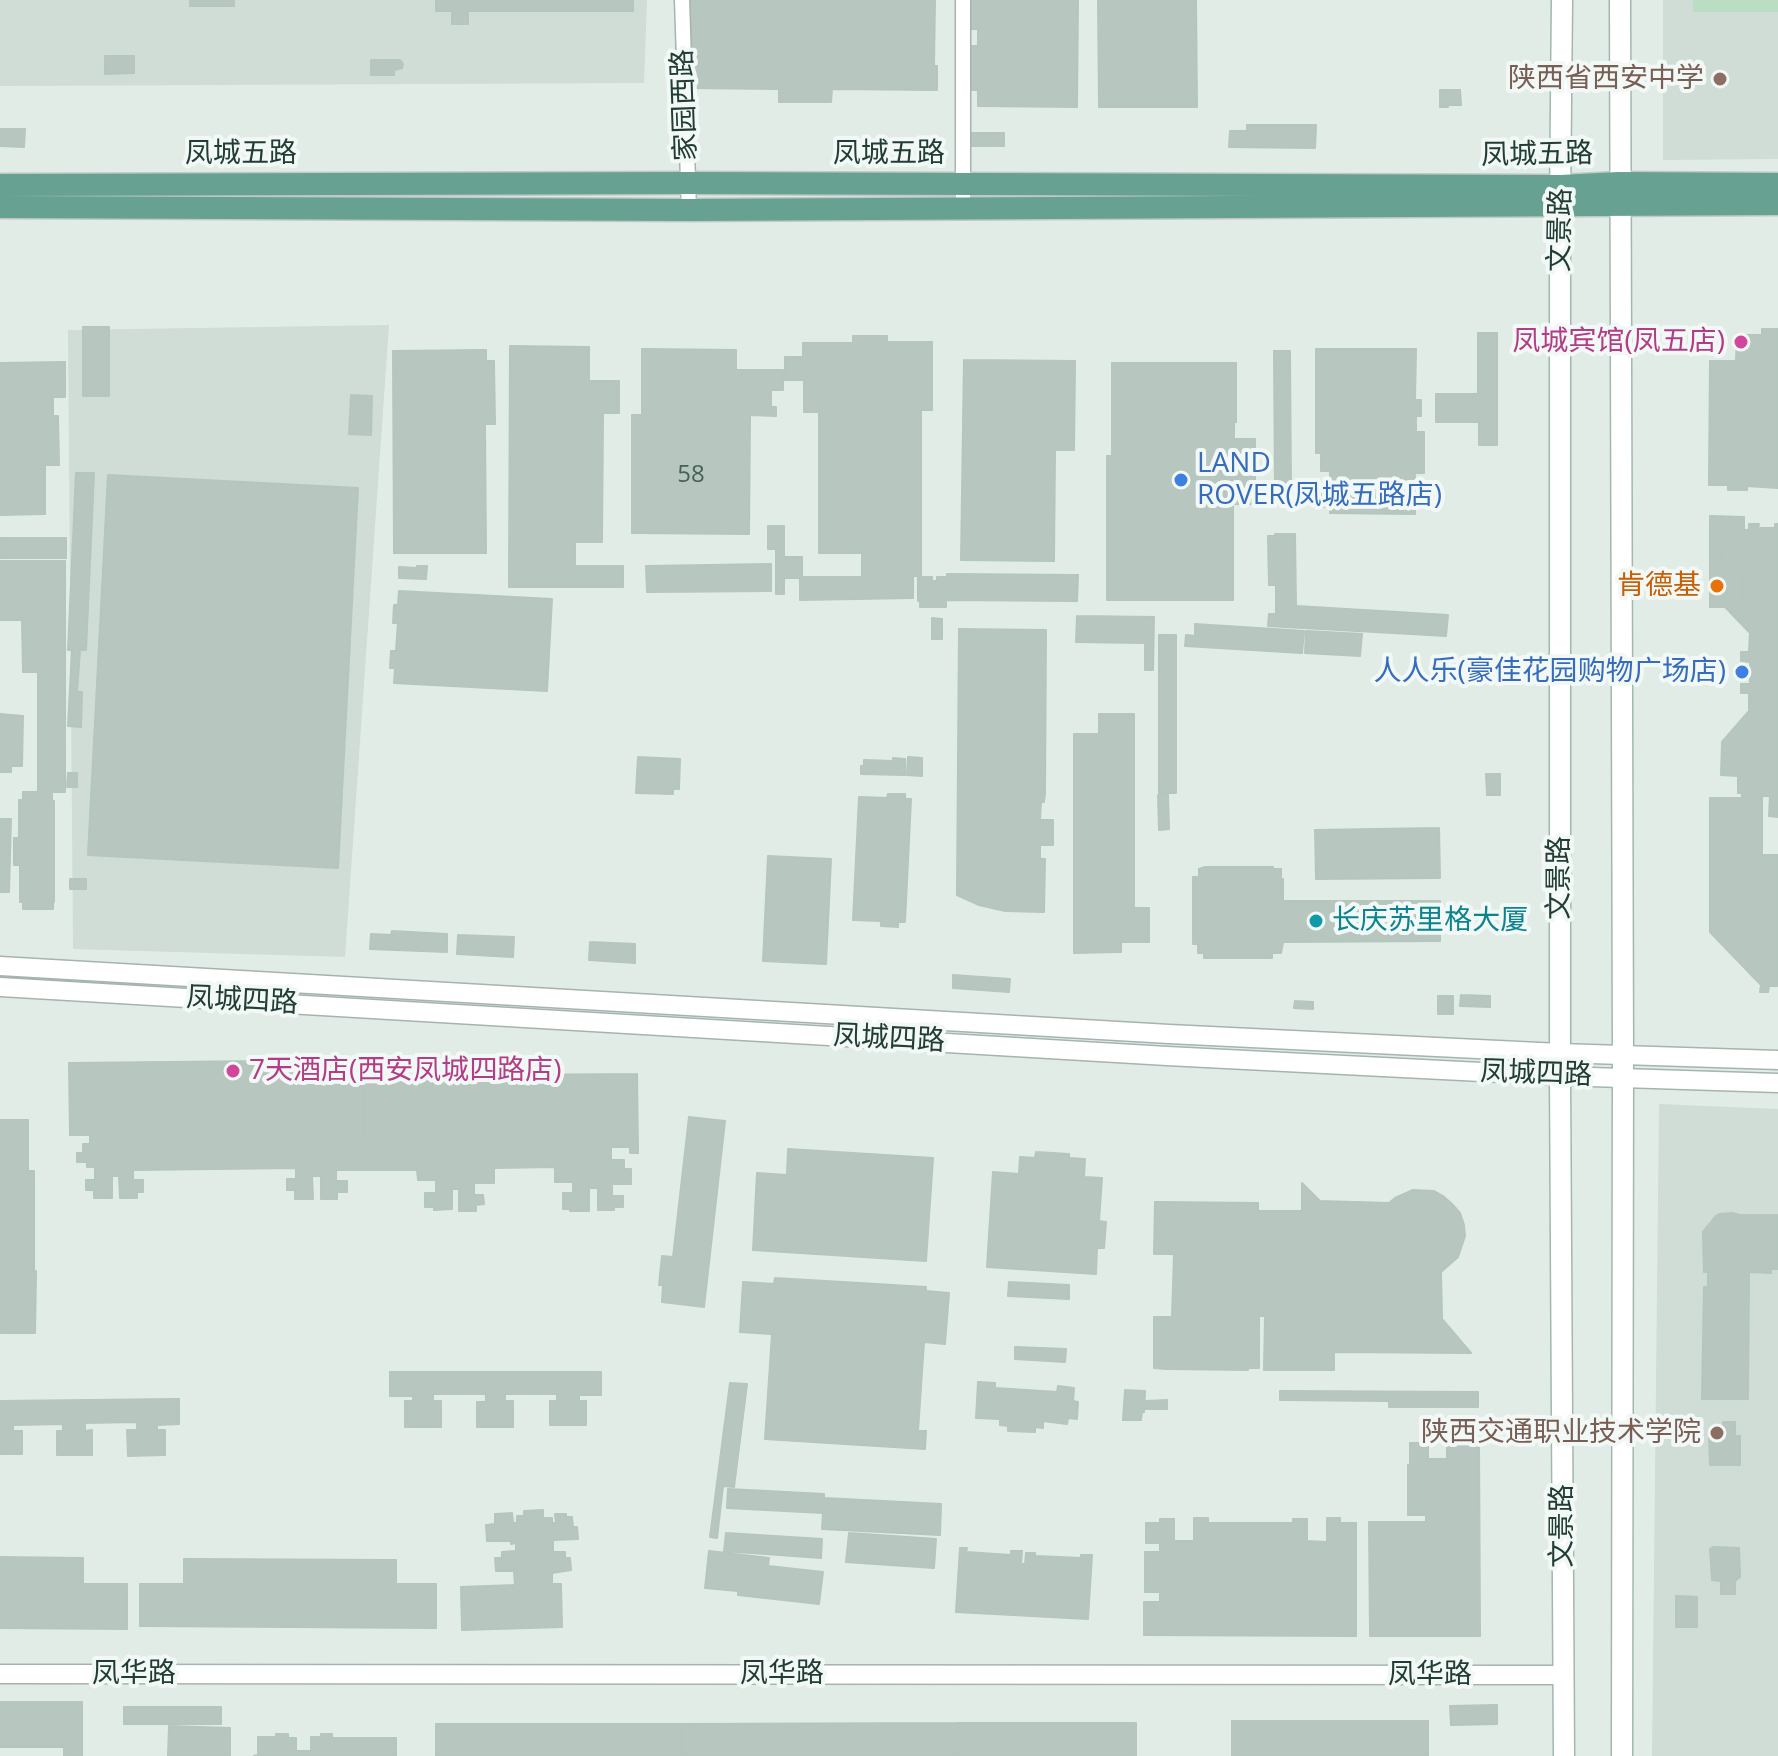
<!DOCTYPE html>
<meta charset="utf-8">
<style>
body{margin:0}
canvas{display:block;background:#e2ece7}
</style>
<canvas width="1778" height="1756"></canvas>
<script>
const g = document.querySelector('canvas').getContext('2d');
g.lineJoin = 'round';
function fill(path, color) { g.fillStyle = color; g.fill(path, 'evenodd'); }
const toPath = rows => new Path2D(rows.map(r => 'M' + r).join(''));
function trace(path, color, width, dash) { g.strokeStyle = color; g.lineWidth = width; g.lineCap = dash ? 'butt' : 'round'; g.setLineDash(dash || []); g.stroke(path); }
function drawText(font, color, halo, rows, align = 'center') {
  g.font = font + ' "Open Sans","Noto Sans SC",sans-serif'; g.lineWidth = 8; g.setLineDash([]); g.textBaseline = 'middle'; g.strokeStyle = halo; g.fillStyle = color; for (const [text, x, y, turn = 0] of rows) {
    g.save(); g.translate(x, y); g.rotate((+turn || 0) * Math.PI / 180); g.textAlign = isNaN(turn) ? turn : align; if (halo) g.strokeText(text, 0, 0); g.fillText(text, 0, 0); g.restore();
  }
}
fill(toPath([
 [0,0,647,0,644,83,0,86],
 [1663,0,1778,0,1778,159,1663,160],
 [389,325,345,957,73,949,68,330],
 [1659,1104,1778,1109,1778,1756,1652,1756]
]), '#d0dcd6');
fill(toPath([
 [1693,0,1778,0,1778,12,1693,12]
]), '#baddc3');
const building = toPath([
 [190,0,234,0,234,6,190,6,190,0],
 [436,0,633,0,633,11,468,11,468,24,452,24,452,11,436,11,436,0],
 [677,0,935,0,934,66,937,66,937,90,832,89,831,102,779,102,779,89,686,88,686,65,676,65,677,0],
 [969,0,1078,0,1077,107,978,106,978,90,959,90,959,46,978,46,978,29,969,29,969,0],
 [1098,0,1196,0,1197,107,1099,107,1098,0],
 [105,56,134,56,134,73,105,74,105,56],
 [371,60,400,60,403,64,402,68,394,70,394,75,371,75,371,60],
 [1440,90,1460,90,1461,105,1447,105,1448,107,1440,107,1440,90],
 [1247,125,1316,125,1315,148,1229,147,1230,131,1247,131,1247,125],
 [0,129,25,129,24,147,0,146,0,129],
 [961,133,1004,133,1004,146,961,146,961,133],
 [83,327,109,327,109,396,83,396,83,327],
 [1762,329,1778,329,1778,488,1747,486,1747,490,1728,490,1728,485,1709,485,1710,361,1736,361,1737,335,1762,335,1762,329],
 [1478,333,1497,333,1497,445,1479,445,1479,422,1436,422,1436,394,1478,394,1478,333],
 [853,336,887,336,887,342,932,342,932,410,921,410,921,576,913,576,913,598,800,600,800,578,784,578,784,594,776,594,776,549,768,549,768,526,784,526,784,557,802,557,802,577,862,577,862,553,819,553,819,412,804,412,804,380,785,380,785,357,803,357,803,343,853,343,853,336],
 [510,346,589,347,589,381,619,381,619,413,603,413,602,542,575,542,575,566,623,566,623,587,509,587,510,346],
 [642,349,736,350,736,370,783,370,783,390,771,390,771,407,776,407,776,416,750,415,749,534,632,533,632,415,642,415,642,349],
 [1316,349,1416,349,1415,400,1421,400,1421,416,1416,416,1416,432,1424,432,1424,473,1415,473,1415,486,1424,486,1424,506,1415,506,1415,514,1330,513,1330,507,1320,507,1320,486,1330,486,1330,471,1321,471,1321,453,1316,453,1316,349],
 [486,350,486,361,494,361,495,424,485,424,486,553,394,553,393,351,486,350],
 [1274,351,1290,351,1291,493,1275,493,1274,351],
 [964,360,1075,361,1074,450,1055,450,1054,561,961,560,964,360],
 [65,362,65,397,53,397,53,416,58,416,59,465,45,465,45,514,0,515,0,363,65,362],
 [1112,363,1236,363,1236,422,1234,422,1234,439,1255,439,1255,504,1233,504,1233,600,1107,600,1107,456,1112,456,1112,363],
 [351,395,372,396,371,435,349,434,351,395],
 [76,473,94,473,86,650,80,650,77,692,82,692,81,727,68,726,72,650,68,650,76,473],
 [108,475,358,488,338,868,88,855,108,475],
 [1710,516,1744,517,1744,534,1722,533,1721,562,1739,562,1739,574,1743,574,1742,605,1762,605,1763,583,1770,584,1770,604,1778,604,1778,817,1769,816,1770,796,1762,796,1762,855,1778,855,1778,986,1769,986,1768,992,1760,992,1761,985,1710,932,1710,798,1742,798,1742,793,1738,793,1738,776,1721,775,1722,742,1749,711,1749,693,1741,693,1741,684,1750,684,1750,662,1741,661,1741,652,1749,652,1750,633,1725,607,1710,607,1710,516],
 [1749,524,1759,524,1758,528,1775,528,1775,524,1778,524,1778,604,1770,604,1770,584,1763,583,1762,605,1742,605,1743,574,1739,574,1739,562,1721,562,1722,533,1744,534,1744,530,1749,530,1749,524],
 [1275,534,1295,534,1296,606,1448,615,1446,636,1268,626,1269,614,1276,614,1276,585,1269,585,1268,536,1275,536,1275,534],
 [0,538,66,538,66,558,0,558,0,538],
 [0,561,65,561,65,792,52,792,52,801,54,801,54,902,53,902,53,909,23,909,23,902,20,902,20,865,14,865,14,838,19,838,19,800,23,800,23,792,38,792,38,672,23,672,22,620,0,620,0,561],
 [771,564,771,591,647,592,646,566,771,564],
 [417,566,427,566,426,579,399,578,399,567,417,568,417,566],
 [947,574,1078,575,1077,601,946,600,946,607,920,607,920,601,918,601,918,577,932,577,932,581,937,581,937,577,947,577,947,574],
 [399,591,552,599,547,691,394,683,395,668,390,668,391,651,396,651,398,623,393,623,394,605,398,605,399,591],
 [1077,616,1154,617,1153,670,1145,670,1145,643,1076,642,1077,616],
 [932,618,942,619,942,639,932,639,932,618],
 [1195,624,1304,631,1302,653,1185,646,1186,635,1195,636,1195,624],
 [959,629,1046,630,1045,793,1044,802,1041,802,1040,820,1053,820,1053,845,1040,845,1040,859,1045,859,1044,912,1005,911,979,905,957,895,959,629],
 [1306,631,1362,634,1360,656,1305,653,1306,631],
 [1159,635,1176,635,1176,793,1159,793,1159,635],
 [0,714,23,716,22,766,11,766,11,772,0,772,0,714],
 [1099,714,1134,714,1134,908,1149,908,1149,942,1121,942,1121,952,1074,953,1074,734,1099,734,1099,714],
 [638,757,680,759,679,789,673,789,673,794,636,793,638,757],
 [908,757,922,758,922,776,907,775,908,757],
 [893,758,905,759,905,775,861,774,861,766,864,766,864,760,893,761,893,758],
 [68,773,77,773,77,787,67,787,68,773],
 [1486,774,1500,774,1500,795,1487,795,1486,774],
 [888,794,905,794,905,799,911,799,905,922,898,922,898,927,881,926,881,921,853,920,859,797,887,798,888,794],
 [1158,795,1168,795,1169,829,1159,830,1158,795],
 [0,819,11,819,9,892,0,892,0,819],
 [1439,828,1440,878,1316,879,1315,830,1439,828],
 [768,856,831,859,826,964,763,961,768,856],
 [1205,867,1273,867,1273,869,1281,869,1281,879,1283,879,1283,901,1440,901,1440,941,1283,942,1281,953,1272,953,1272,958,1204,958,1204,953,1198,953,1198,944,1193,944,1193,877,1199,877,1199,869,1205,867],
 [70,879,86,879,86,889,70,889,70,879],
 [392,931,447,934,447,952,370,949,371,934,391,935,392,931],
 [458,935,514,937,513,957,457,954,458,935],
 [590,942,635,944,635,963,589,960,590,942],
 [953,975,1010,979,1009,992,953,988,953,975],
 [1461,995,1490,996,1490,1007,1460,1006,1461,995],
 [1438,996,1453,996,1453,1014,1438,1014,1438,996],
 [1295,1001,1313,1002,1313,1009,1294,1008,1295,1001],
 [364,1060,365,1170,336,1170,336,1181,347,1181,347,1192,337,1192,337,1199,321,1199,321,1176,312,1176,313,1199,295,1199,295,1190,287,1190,287,1179,296,1179,296,1168,133,1170,133,1180,143,1180,143,1192,137,1192,137,1198,120,1198,119,1176,112,1176,112,1198,94,1198,94,1190,86,1190,86,1180,95,1180,95,1167,87,1167,87,1162,77,1162,77,1153,83,1153,83,1144,90,1144,90,1135,70,1135,69,1063,364,1060],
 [637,1074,638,1153,630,1153,630,1147,611,1147,611,1160,624,1160,624,1169,631,1169,631,1184,612,1184,612,1196,623,1196,623,1207,614,1207,614,1210,598,1210,598,1188,589,1188,589,1211,570,1211,570,1209,563,1209,563,1193,573,1193,573,1182,555,1182,555,1167,494,1168,494,1183,474,1183,474,1195,483,1195,484,1204,476,1205,476,1211,459,1211,459,1189,452,1189,452,1209,434,1210,434,1207,425,1207,425,1193,436,1193,436,1180,418,1180,417,1170,365,1170,365,1076,637,1074],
 [689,1117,725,1121,704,1307,662,1302,663,1285,659,1285,662,1256,673,1257,689,1117],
 [0,1120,28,1120,28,1171,34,1171,34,1269,28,1269,28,1271,36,1271,35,1333,0,1333,0,1120],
 [788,1149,933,1158,926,1261,753,1250,757,1173,787,1175,788,1149],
 [1036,1152,1069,1154,1069,1158,1085,1159,1084,1177,1102,1178,1099,1221,1106,1222,1104,1248,1097,1248,1096,1274,987,1267,993,1172,1019,1174,1020,1157,1035,1158,1036,1152],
 [1302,1183,1320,1201,1389,1203,1395,1198,1413,1190,1434,1191,1443,1196,1452,1204,1460,1213,1464,1225,1465,1236,1458,1257,1441,1272,1442,1319,1471,1353,1334,1352,1334,1370,1264,1370,1265,1316,1259,1316,1259,1368,1248,1368,1248,1370,1166,1369,1154,1368,1154,1317,1172,1317,1174,1254,1154,1254,1155,1202,1258,1203,1258,1211,1302,1211,1302,1183],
 [1732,1213,1740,1215,1778,1215,1778,1269,1771,1269,1771,1273,1749,1272,1748,1399,1702,1399,1704,1287,1708,1287,1708,1272,1704,1272,1703,1232,1716,1216,1720,1214,1732,1213],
 [775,1278,926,1287,926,1291,949,1293,945,1344,924,1342,918,1431,926,1431,925,1449,765,1439,772,1334,740,1332,743,1282,774,1284,775,1278],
 [1009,1282,1069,1285,1069,1299,1008,1296,1009,1282],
 [1015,1347,1066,1349,1065,1362,1015,1359,1015,1347],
 [390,1372,601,1372,601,1395,579,1395,579,1401,586,1401,586,1425,550,1425,550,1401,557,1401,557,1394,505,1394,505,1401,513,1401,513,1427,477,1427,477,1402,486,1402,486,1394,433,1394,433,1401,441,1401,441,1427,405,1427,405,1401,413,1401,413,1396,390,1396,390,1372],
 [978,1382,995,1383,995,1388,1057,1392,1058,1386,1074,1388,1073,1401,1078,1402,1077,1419,1068,1418,1067,1424,1043,1421,1043,1428,1035,1427,1035,1432,1008,1431,1008,1426,1000,1425,1000,1419,976,1418,978,1382],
 [730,1383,747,1384,734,1487,723,1486,717,1538,710,1537,730,1383],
 [1125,1390,1145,1391,1144,1412,1142,1412,1141,1420,1123,1420,1125,1390],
 [1280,1391,1478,1392,1478,1407,1389,1407,1389,1401,1280,1400,1280,1391],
 [179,1399,179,1424,157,1425,157,1430,165,1430,165,1455,128,1456,127,1430,137,1430,137,1422,85,1423,85,1431,92,1430,92,1455,57,1455,57,1431,63,1431,63,1424,13,1425,13,1431,22,1431,22,1454,0,1454,0,1401,179,1399],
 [1167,1400,1167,1409,1146,1409,1146,1401,1167,1400],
 [1723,1422,1735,1422,1735,1436,1740,1436,1740,1465,1710,1465,1709,1436,1723,1436,1723,1422],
 [1447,1441,1479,1441,1480,1636,1370,1636,1369,1522,1426,1522,1426,1515,1408,1515,1408,1465,1410,1465,1410,1443,1428,1443,1428,1459,1447,1459,1447,1441],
 [728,1489,824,1494,824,1498,941,1504,940,1535,822,1529,823,1513,727,1508,728,1489],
 [543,1510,543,1518,552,1518,552,1523,556,1523,555,1514,566,1514,566,1517,572,1517,573,1527,577,1527,578,1539,553,1540,553,1552,565,1552,565,1558,570,1558,571,1570,552,1573,552,1584,561,1584,562,1627,462,1630,461,1587,515,1585,514,1571,496,1571,495,1558,502,1558,502,1552,516,1551,516,1543,511,1544,511,1541,487,1541,486,1525,495,1524,495,1514,512,1513,513,1523,517,1523,517,1516,524,1516,524,1511,543,1510],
 [1194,1518,1208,1518,1208,1523,1293,1523,1293,1519,1307,1519,1307,1541,1327,1542,1327,1518,1340,1518,1340,1523,1356,1523,1356,1636,1144,1635,1144,1602,1160,1602,1160,1592,1145,1592,1145,1552,1160,1552,1160,1543,1146,1543,1146,1523,1160,1523,1160,1519,1174,1519,1174,1541,1194,1541,1194,1518],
 [726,1533,822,1539,821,1558,724,1551,726,1533],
 [849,1533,936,1539,934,1568,846,1562,849,1533],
 [1713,1547,1739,1548,1740,1577,1735,1581,1735,1594,1721,1594,1721,1581,1712,1580,1710,1549,1713,1547],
 [960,1548,967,1548,966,1552,1011,1555,1011,1551,1022,1551,1021,1564,1025,1564,1026,1553,1035,1553,1035,1556,1081,1558,1081,1555,1092,1555,1088,1619,956,1612,960,1548],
 [709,1551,769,1558,768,1566,823,1572,819,1604,738,1595,738,1591,705,1588,709,1551],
 [0,1557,83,1558,83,1584,127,1584,127,1629,0,1628,0,1557],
 [184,1559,396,1560,396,1584,436,1584,436,1628,140,1626,140,1584,184,1584,184,1559],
 [1676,1596,1697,1597,1697,1627,1676,1627,1676,1596],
 [0,1702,82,1702,82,1756,64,1756,64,1747,0,1747,0,1702],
 [1497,1705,1497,1724,1451,1725,1450,1706,1497,1705],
 [124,1707,221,1707,221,1724,124,1724,124,1707],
 [1232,1721,1428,1721,1428,1756,1232,1756,1232,1721],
 [957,1723,958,1756,681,1756,681,1724,957,1723],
 [958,1723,1136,1723,1136,1756,958,1756,958,1723],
 [436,1724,681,1724,681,1756,436,1756,436,1724],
 [169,1726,230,1728,230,1756,168,1756,169,1726],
 [276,1734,288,1734,288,1738,296,1738,296,1751,311,1751,311,1737,321,1737,321,1734,332,1734,332,1738,396,1738,396,1756,254,1756,258,1755,258,1737,276,1737,276,1734]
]);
fill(building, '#b7c7c0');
trace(building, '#b4c6be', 2);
const minor = toPath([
 [682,0,689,210],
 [963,207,963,0]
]);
const tertiary = toPath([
 [0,966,1169,1034,1560,1053,1778,1060],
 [0,987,1167,1056,1560,1076,1778,1083],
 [0,1674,1564,1675]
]);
const secondary = toPath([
 [1562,0,1560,205,1560,1076,1564,1756],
 [1620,0,1623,1054,1622,1756]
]);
const primary = toPath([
 [0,185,688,183,1561,186,1619,183,1778,184],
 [0,207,689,210,1778,204]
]);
trace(minor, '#a5b4ae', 17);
trace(tertiary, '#a5b4ae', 21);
trace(secondary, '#a0b8af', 23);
trace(primary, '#c1c9c6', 25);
trace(minor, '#fff', 14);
trace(tertiary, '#fff', 18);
trace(secondary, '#fff', 20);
trace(primary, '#66a191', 22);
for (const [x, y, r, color] of [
 [1720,79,8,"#8d6e63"],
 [1741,342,8,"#d1479c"],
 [1181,480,8,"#3f7fe0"],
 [1717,586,8,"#e8710a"],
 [1742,672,8,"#3f7fe0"],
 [1316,921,8,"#0f9aa8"],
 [233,1071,8,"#d1479c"],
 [1717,1433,8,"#8d6e63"]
]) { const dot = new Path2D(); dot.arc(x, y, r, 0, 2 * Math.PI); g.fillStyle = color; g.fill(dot); trace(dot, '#f2f8f5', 3); }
drawText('24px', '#476058', null, [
 ["58",691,475]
]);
drawText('28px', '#785e54', '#f2f8f5', [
 ["陕西省西安中学",1704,79],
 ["陕西交通职业技术学院",1701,1433]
], 'right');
drawText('28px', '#223d35', '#f2f8f5', [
 ["家园西路",685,105,-92],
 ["凤城五路",241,154],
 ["凤城五路",889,154],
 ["凤城五路",1537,155,-1],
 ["文景路",1561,230,-89],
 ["文景路",1560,878,-90],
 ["凤城四路",242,1001,3],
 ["凤城四路",889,1039,3],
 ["凤城四路",1536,1074,2],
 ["文景路",1563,1526,-90],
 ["凤华路",134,1674],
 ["凤华路",782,1674],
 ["凤华路",1430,1675]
]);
drawText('28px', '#b23c85', '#f2f8f5', [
 ["凤城宾馆(凤五店)",1725,342],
 ["7天酒店(西安凤城四路店)",249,1071,"left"]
], 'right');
drawText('28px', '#366cbe', '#f2f8f5', [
 ["LAND",1197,464],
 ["ROVER(凤城五路店)",1197,496],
 ["人人乐(豪佳花园购物广场店)",1726,672,"right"]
], 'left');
drawText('28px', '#c56008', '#f2f8f5', [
 ["肯德基",1701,586]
], 'right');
drawText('28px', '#0d838f', '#f2f8f5', [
 ["长庆苏里格大厦",1332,921]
], 'left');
</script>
